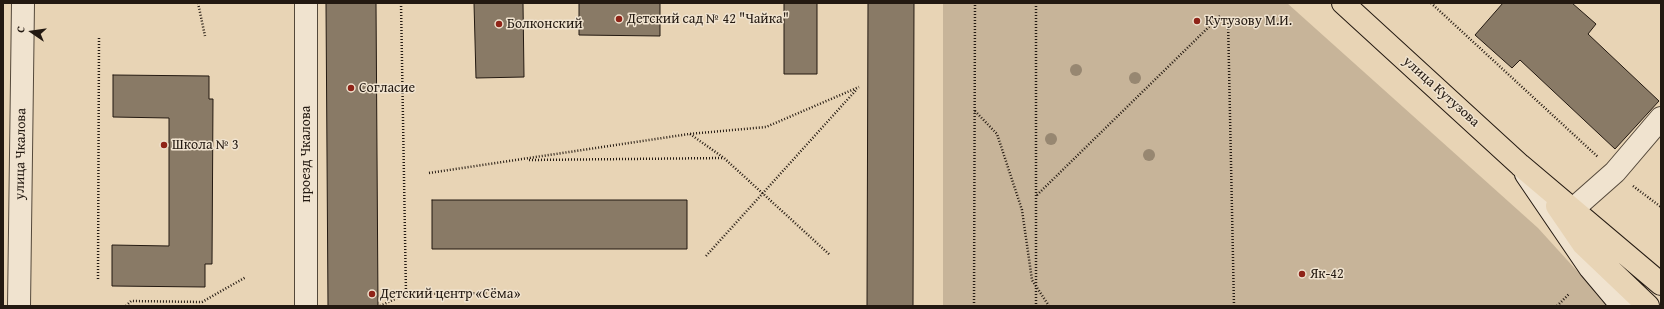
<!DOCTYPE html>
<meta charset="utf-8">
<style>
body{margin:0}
#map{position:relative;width:1664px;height:309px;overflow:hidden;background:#e8d4b5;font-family:"Gentium Book Plus",serif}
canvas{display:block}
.frame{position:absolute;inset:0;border:4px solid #231911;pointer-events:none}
.north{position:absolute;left:12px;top:12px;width:40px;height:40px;-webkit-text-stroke:3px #f0e3cf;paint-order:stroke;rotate:283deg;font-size:11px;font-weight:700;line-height:16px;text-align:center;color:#231911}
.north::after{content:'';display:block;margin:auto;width:14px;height:18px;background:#231911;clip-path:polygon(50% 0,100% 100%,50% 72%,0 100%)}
</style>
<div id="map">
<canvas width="1664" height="309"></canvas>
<div class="frame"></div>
<div class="north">С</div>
</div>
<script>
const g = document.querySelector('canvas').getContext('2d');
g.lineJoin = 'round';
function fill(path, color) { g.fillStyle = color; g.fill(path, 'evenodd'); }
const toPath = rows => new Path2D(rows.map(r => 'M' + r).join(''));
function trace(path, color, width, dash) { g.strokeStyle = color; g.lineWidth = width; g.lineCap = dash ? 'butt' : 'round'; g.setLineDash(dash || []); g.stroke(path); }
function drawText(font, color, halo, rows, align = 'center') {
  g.font = font + ' "Gentium Book Plus",serif'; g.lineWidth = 3; g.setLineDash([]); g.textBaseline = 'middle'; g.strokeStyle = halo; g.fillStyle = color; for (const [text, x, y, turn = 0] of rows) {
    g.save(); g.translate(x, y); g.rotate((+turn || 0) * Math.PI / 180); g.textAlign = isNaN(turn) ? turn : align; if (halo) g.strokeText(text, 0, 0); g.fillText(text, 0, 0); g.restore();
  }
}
fill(toPath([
 [943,3,1287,3,1538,228,1609,306,943,306]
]), '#c7b499');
const building = toPath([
 [326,3,376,3,378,306,328,306,326,3],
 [474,3,523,3,524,77,476,78,474,3],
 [579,3,660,3,660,36,579,35,579,3],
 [784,3,817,3,817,74,784,74,784,3],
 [868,3,914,3,913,306,867,306,868,3],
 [1503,3,1572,3,1596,24,1588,34,1659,101,1615,149,1520,60,1512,68,1475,35,1503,3],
 [113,75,209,76,209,99,213,99,212,264,205,264,205,287,112,286,112,245,169,246,169,118,113,117,113,75],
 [432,200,687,200,687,249,432,249,432,200]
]);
fill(building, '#897a66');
trace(building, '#231911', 1);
const street = toPath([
 [306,3,306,306],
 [1572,210,1615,172,1661,118],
 [19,306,23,3]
]);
const secondary = toPath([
 [1526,174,1590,268,1622,306]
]);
const primary = toPath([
 [1343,3,1520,165,1661,284],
 [1557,206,1583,244,1648,306]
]);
trace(street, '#54483a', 24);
trace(secondary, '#231911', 24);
trace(primary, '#231911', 24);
trace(toPath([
 [198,3,205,36],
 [401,3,406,294],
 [1036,3,1036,306],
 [1431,3,1598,157],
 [1228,20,1234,306],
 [975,111,997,134,1022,210,1032,280,1049,306],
 [690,134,724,158,830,255],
 [529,160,724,158],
 [429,173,689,134,766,127,859,87],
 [1633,186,1661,207],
 [1037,195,1220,16],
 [706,256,857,89],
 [98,279,99,37],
 [126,306,131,301,202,302,246,277],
 [380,306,406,294,487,293],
 [974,306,975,3],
 [1557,306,1569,294]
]), '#231911', 2.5, [1, 2]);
trace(street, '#f0e3cf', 22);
trace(secondary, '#f0e3cf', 22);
trace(primary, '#e8d4b5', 22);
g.fillStyle = '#978771';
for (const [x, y] of [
 [1076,70],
 [1135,78],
 [1051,139],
 [1149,155]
]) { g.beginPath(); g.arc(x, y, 6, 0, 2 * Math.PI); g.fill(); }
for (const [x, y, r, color] of [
 [619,19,4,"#8f2418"],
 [1197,21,4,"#8f2418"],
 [499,24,4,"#8f2418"],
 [351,88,4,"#8f2418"],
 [164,145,4,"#8f2418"],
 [1302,274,4,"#8f2418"],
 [372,294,4,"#8f2418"]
]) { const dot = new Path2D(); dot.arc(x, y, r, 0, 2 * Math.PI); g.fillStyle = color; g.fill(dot); trace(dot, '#f0e3cf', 1.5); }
drawText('14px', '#231911', '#f0e3cf', [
 ["Детский сад № 42 \"Чайка\"",627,19],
 ["Кутузову М.И.",1205,21],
 ["Болконский",507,24],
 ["Согласие",359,88],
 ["Школа № 3",172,145],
 ["Як-42",1310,274],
 ["Детский центр «Сёма»",380,294]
], 'left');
drawText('14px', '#231911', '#f0e3cf', [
 ["улица Кутузова",1441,92,42],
 ["улица Чкалова",21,154,-89],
 ["проезд Чкалова",306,154,-90]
]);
</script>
